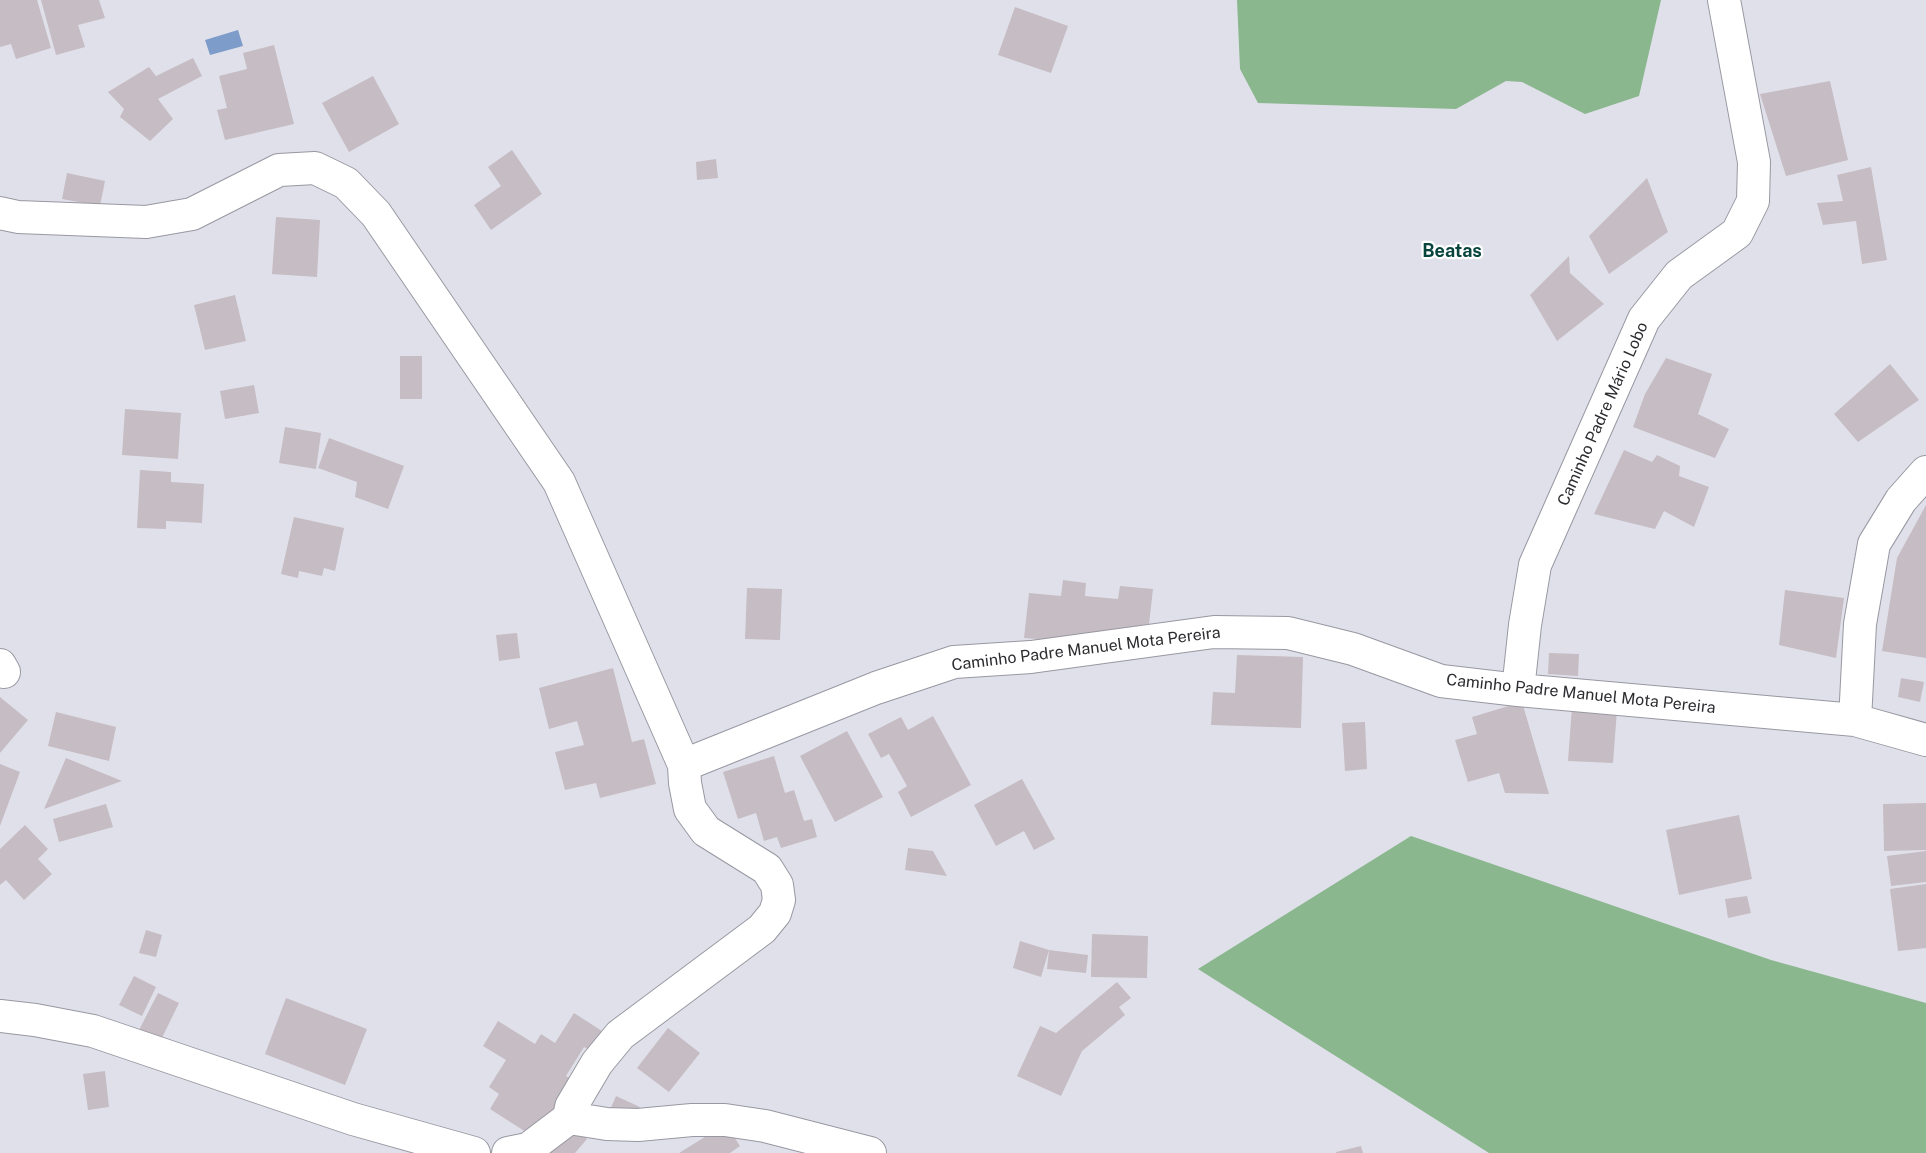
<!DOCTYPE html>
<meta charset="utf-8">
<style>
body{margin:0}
canvas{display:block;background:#e0e0eb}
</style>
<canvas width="1926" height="1153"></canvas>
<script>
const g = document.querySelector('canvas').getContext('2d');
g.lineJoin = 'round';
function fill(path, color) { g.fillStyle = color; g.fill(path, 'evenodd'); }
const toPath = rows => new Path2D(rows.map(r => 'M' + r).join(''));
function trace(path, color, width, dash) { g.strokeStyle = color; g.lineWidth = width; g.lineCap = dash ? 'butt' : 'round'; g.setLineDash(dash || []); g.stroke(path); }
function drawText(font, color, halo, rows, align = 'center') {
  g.font = font + ' "Public Sans",sans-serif'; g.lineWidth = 4.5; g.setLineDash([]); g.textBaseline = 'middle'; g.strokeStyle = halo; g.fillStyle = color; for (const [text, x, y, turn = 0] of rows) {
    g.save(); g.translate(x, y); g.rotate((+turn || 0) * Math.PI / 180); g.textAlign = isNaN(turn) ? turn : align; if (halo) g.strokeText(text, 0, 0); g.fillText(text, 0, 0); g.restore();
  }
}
fill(toPath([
 [1237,0,1661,0,1639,96,1585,114,1522,82,1506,81,1456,109,1258,103,1240,69],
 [1411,836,1771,960,1926,1003,1926,1153,1489,1153,1198,969]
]), '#8ab78d');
fill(toPath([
 [238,30,243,46,210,55,205,40]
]), '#7e9cca');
fill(toPath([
 [0,0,37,0,51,48,16,59,11,44,0,47],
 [41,0,99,0,105,18,78,25,85,47,56,55],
 [1015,7,1068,26,1051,73,998,55],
 [274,45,294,124,225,140,217,110,227,108,219,76,247,69,243,53],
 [193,58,202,76,158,99,173,119,150,141,120,117,124,109,108,92,149,67,156,76],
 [373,76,399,124,349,152,322,103],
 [1830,81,1848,160,1786,176,1760,94],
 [512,150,542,194,491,230,474,205,501,186,488,167],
 [716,159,718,178,697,180,696,162],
 [1871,167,1887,260,1862,264,1856,221,1823,225,1817,203,1843,201,1837,175],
 [67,173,105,181,100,206,62,199],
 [1647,178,1668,232,1609,274,1589,236],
 [276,217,320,220,317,277,272,274],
 [1569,256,1570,273,1604,304,1557,341,1530,295],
 [235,295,246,341,205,350,194,305],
 [400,356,422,356,422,399,400,399],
 [1666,358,1712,374,1698,414,1729,429,1715,458,1633,427,1645,394],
 [1890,364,1919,400,1858,442,1834,414],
 [254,385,259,413,225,419,220,391],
 [125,409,181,413,178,459,122,455],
 [285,427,321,433,316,469,279,463],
 [329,438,404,466,388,509,355,497,357,482,318,468],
 [1624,450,1652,462,1657,455,1680,466,1679,476,1709,487,1694,527,1664,511,1655,529,1594,514],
 [140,470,171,472,171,482,204,484,202,523,166,521,166,529,137,528],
 [1926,505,1926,658,1882,651,1897,558],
 [294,517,344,528,335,571,324,568,322,576,299,571,298,578,281,574],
 [1063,580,1086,583,1085,596,1118,599,1120,586,1153,589,1149,624,1049,640,1024,638,1029,593,1061,596],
 [747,588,782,589,780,640,745,639],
 [1785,590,1844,598,1836,658,1779,645],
 [517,633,520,658,499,661,496,635],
 [1549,653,1579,654,1578,676,1548,674],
 [1237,655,1303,657,1301,728,1211,725,1213,692,1235,693],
 [613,668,632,742,644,739,656,784,600,798,596,783,565,790,555,752,584,745,577,721,549,729,539,688],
 [1901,678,1924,682,1920,702,1898,697],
 [0,697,28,720,0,753],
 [1522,702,1549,794,1505,793,1499,773,1468,782,1455,740,1477,734,1472,717],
 [1572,707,1617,710,1613,763,1568,761],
 [56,712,116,727,109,761,48,746],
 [933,716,971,785,911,817,898,792,907,786,889,754,881,758,868,734,901,717,908,730],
 [1365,722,1367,769,1345,771,1342,723],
 [847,731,883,797,835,822,800,756],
 [774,756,785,793,794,790,804,821,812,819,817,837,781,848,777,837,764,841,756,813,738,819,723,772],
 [66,758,122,781,44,809],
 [0,764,20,772,0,826],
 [1022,779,1055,839,1034,850,1024,831,996,846,974,805],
 [1926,803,1926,850,1884,851,1883,804],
 [106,804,113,827,59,842,53,819],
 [1739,815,1752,879,1679,895,1666,830],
 [25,825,48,849,38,859,52,874,24,900,6,880,0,885,0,849],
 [908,848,933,851,947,876,905,870],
 [1926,851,1926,882,1891,886,1887,856],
 [1926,884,1926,948,1898,951,1890,889],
 [1747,896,1751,913,1728,918,1725,899],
 [146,930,162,935,156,957,139,953],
 [1092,934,1148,936,1147,978,1091,977],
 [1020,941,1049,950,1041,977,1013,968],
 [1049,950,1088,955,1086,973,1047,969],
 [134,976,156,987,142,1016,119,1005],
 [1117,982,1131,998,1119,1007,1125,1015,1082,1051,1061,1096,1017,1076,1040,1026,1056,1033],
 [158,993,179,1003,159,1044,138,1032],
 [286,998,367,1029,345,1085,265,1054],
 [574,1013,605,1033,593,1052,584,1047,566,1076,575,1082,547,1127,538,1121,529,1134,490,1109,499,1094,489,1087,506,1060,483,1046,498,1021,535,1044,541,1034,555,1043],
 [668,1028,700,1053,669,1092,637,1068],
 [105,1071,109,1107,88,1110,83,1074],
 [616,1096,640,1107,630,1117,609,1112],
 [569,1124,587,1139,575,1153,546,1153],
 [726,1124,740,1146,730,1153,679,1153],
 [1361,1146,1363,1153,1336,1153,1336,1152]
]), '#c6bcc3');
const street = toPath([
 [0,213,18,217,146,222,192,214,279,170,315,168,346,183,376,214,559,482,684,765,685,783,690,809,706,831,767,869,777,885,779,900,775,913,762,929,620,1035,597,1063,571,1107,569,1118],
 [0,665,4,672],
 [1518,690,1525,625,1535,565,1644,319,1679,275,1737,233,1753,201,1754,162,1724,0],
 [1855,720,1860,624,1874,544,1901,500,1926,472],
 [684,765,876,688,954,662,1031,657,1214,632,1288,633,1353,649,1441,681,1518,690,1855,720,1926,740],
 [0,1016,35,1020,93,1031,353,1119,474,1153],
 [508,1153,528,1149,569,1118,607,1124,638,1125,692,1120,725,1120,765,1126,870,1153]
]);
trace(street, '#9898a2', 34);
trace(street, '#fff', 32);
drawText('16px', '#2d2d31', '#fff', [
 ["Caminho Padre Mário Lobo",1603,414,-66],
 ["Caminho Padre Manuel Mota Pereira",1086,649,-7],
 ["Caminho Padre Manuel Mota Pereira",1581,694,6]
]);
drawText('bold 18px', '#07453d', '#fff', [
 ["Beatas",1452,251]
]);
</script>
